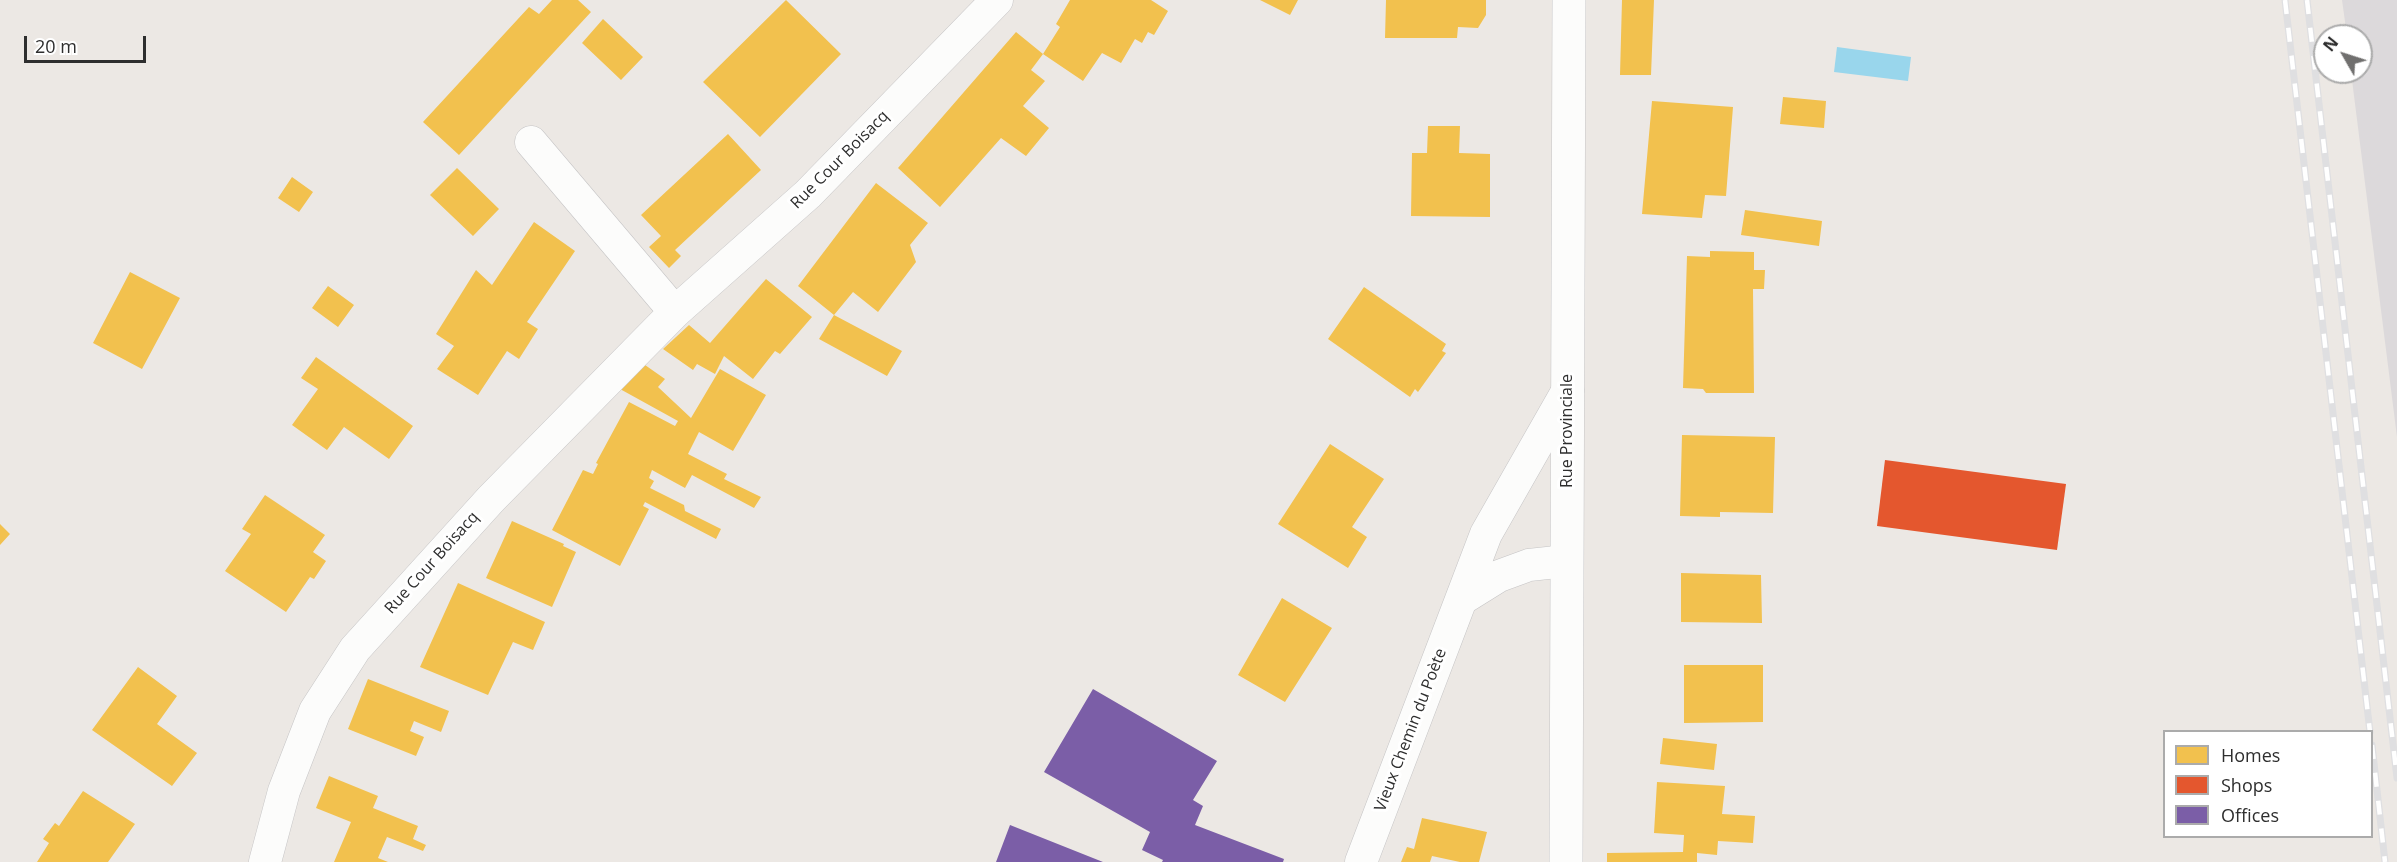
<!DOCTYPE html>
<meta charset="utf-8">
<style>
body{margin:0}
#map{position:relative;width:2397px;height:862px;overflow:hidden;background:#ece8e4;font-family:"Open Sans",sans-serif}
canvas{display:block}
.legend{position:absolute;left:2163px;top:730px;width:210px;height:108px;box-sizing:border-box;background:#fff;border:2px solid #ababab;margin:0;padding:8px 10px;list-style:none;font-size:18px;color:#2e2e2e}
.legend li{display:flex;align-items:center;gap:12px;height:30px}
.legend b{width:30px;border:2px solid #ababab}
.north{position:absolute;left:2313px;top:24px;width:60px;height:60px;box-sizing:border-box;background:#fff;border:2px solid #ababab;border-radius:50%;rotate:309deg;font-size:16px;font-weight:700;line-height:24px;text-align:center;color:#2e2e2e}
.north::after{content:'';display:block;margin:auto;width:21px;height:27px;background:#706f6e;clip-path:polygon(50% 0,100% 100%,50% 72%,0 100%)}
.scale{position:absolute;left:24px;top:36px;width:122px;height:27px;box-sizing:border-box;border:3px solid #2e2e2e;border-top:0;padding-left:8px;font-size:18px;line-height:21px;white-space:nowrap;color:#2e2e2e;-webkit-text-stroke:4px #fff;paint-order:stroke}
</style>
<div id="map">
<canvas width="2397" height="862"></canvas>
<ul class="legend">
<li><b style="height:16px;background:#f2c14e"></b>Homes</li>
<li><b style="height:16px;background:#e4572e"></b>Shops</li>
<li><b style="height:16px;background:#7b5ea7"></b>Offices</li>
</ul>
<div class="north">N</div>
<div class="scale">20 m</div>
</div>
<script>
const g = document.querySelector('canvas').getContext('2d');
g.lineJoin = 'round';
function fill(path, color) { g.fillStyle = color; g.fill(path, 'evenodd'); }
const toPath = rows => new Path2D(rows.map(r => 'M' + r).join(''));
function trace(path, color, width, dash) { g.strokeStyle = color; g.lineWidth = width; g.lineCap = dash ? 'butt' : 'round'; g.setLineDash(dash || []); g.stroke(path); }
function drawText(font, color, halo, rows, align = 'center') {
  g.font = font + ' "Open Sans",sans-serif'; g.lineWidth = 6; g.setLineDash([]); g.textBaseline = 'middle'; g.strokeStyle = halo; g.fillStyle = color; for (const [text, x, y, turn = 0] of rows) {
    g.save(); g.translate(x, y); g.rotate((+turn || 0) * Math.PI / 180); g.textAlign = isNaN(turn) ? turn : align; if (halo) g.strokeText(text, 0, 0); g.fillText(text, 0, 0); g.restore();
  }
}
fill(toPath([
 [2342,0,2397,0,2397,437,2351,72,2361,72,2361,36,2347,36]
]), '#dcd9db');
fill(toPath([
 [1837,47,1911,57,1908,81,1834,72]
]), '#99d6ec');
fill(toPath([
 [552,0,578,0,591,12,459,155,423,122,529,7,539,14],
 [786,0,841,54,760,137,703,82],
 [1070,0,1151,0,1168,11,1154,35,1148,32,1142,43,1135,39,1121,63,1102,53,1083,81,1043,54,1060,27,1056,24],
 [1260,0,1298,0,1290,15],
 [1386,0,1486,0,1486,15,1478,28,1458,27,1457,38,1385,38],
 [1622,0,1654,0,1651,75,1620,75],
 [603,19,643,57,621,80,582,43],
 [1016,32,1043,54,1031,70,1045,81,1023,106,1049,128,1026,156,1001,138,940,207,898,168],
 [1783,97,1826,101,1824,128,1780,124],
 [1652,101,1733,107,1726,196,1705,195,1702,218,1642,214],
 [1428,126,1460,126,1459,153,1490,154,1490,217,1411,216,1412,153,1427,153],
 [728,134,761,170,675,250,681,256,669,268,649,247,661,236,641,215],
 [457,168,499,209,473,236,430,195],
 [292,177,313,192,299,212,278,198],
 [876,183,928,223,910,245,916,262,878,312,853,292,834,315,798,286],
 [1745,210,1822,221,1819,246,1741,235],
 [534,222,575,251,527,322,538,329,519,359,507,351,478,395,437,369,454,346,436,334,476,270,492,285],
 [1710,251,1754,252,1754,270,1765,270,1764,289,1753,289,1754,393,1706,393,1703,389,1683,388,1687,256,1710,257],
 [130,272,180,298,142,369,93,343],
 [766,279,812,317,780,354,775,351,753,379,724,356,715,374,697,364,693,370,663,349,689,325,710,343],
 [328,286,354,305,338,327,312,308],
 [1364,287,1446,344,1442,351,1446,353,1418,392,1415,389,1410,397,1328,339],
 [834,315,902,351,887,376,819,339],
 [316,357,413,426,389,459,344,427,327,450,292,425,318,389,301,378],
 [645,365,665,379,658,387,691,418,720,369,766,395,733,451,699,432,688,454,727,474,724,479,761,497,754,508,692,475,685,488,652,470,649,478,654,481,650,488,684,505,685,511,721,529,716,539,645,502,643,506,649,509,620,566,552,530,583,470,593,474,598,464,596,463,629,402,675,426,678,421,620,389],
 [1682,435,1775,437,1773,513,1720,512,1720,517,1680,516],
 [1330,444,1384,479,1352,527,1367,537,1348,568,1278,524],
 [265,495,325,535,313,552,326,561,314,579,310,577,286,612,225,571,251,534,242,529],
 [512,521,564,544,563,546,576,552,552,607,486,578],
 [0,524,10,534,0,545],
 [1681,573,1761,575,1762,623,1681,622],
 [458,583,545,622,533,650,513,642,488,695,420,667],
 [1282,598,1332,628,1285,702,1238,675],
 [1684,665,1763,665,1763,722,1684,723],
 [138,667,177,696,157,724,197,753,172,786,92,730],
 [368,679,449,711,441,732,414,721,410,731,424,737,416,756,348,729],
 [1663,738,1717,744,1714,770,1660,764],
 [329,776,378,796,373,808,418,826,413,839,426,845,423,851,387,837,378,858,388,862,334,862,351,822,316,808],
 [1657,782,1725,786,1722,814,1755,816,1753,843,1718,841,1717,855,1697,853,1697,862,1607,862,1607,853,1683,852,1684,835,1654,833],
 [83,791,135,824,108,862,37,862,49,843,43,839,55,823,59,826],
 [1422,818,1487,832,1479,862,1460,862,1432,856,1430,862,1401,862,1407,847,1414,849]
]), '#f2c14e');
fill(toPath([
 [1885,460,2066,484,2057,550,1877,526]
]), '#e4572e');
fill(toPath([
 [1093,689,1217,761,1193,800,1203,806,1195,825,1284,859,1283,862,1162,862,1163,860,1142,850,1150,832,1044,772],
 [1010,825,1103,862,996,862]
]), '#7b5ea7');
const street = toPath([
 [531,142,675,312],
 [1462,599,1499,576,1529,565,1566,561],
 [265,862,284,791,315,711,355,649,491,499,675,312,808,194,997,0],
 [1361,862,1486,534,1568,390]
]);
const secondary = toPath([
 [1566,862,1569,0]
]);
trace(street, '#c5c4c5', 33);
trace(secondary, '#c5c4c5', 34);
trace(street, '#fcfcfb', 32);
trace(secondary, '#fcfcfb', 33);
const rail = toPath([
 [2285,0,2370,732],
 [2307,0,2397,778],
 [2372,745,2385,862]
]);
trace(rail, '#dfdfe1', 7);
trace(rail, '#fff', 4.5, [14]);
drawText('16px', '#2e2e2e', '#fff', [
 ["Rue Cour Boisacq",840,160,-45],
 ["Rue Provinciale",1567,431,-90],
 ["Rue Cour Boisacq",432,563,-48],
 ["Vieux Chemin du Poète",1411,730,-69]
]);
</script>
